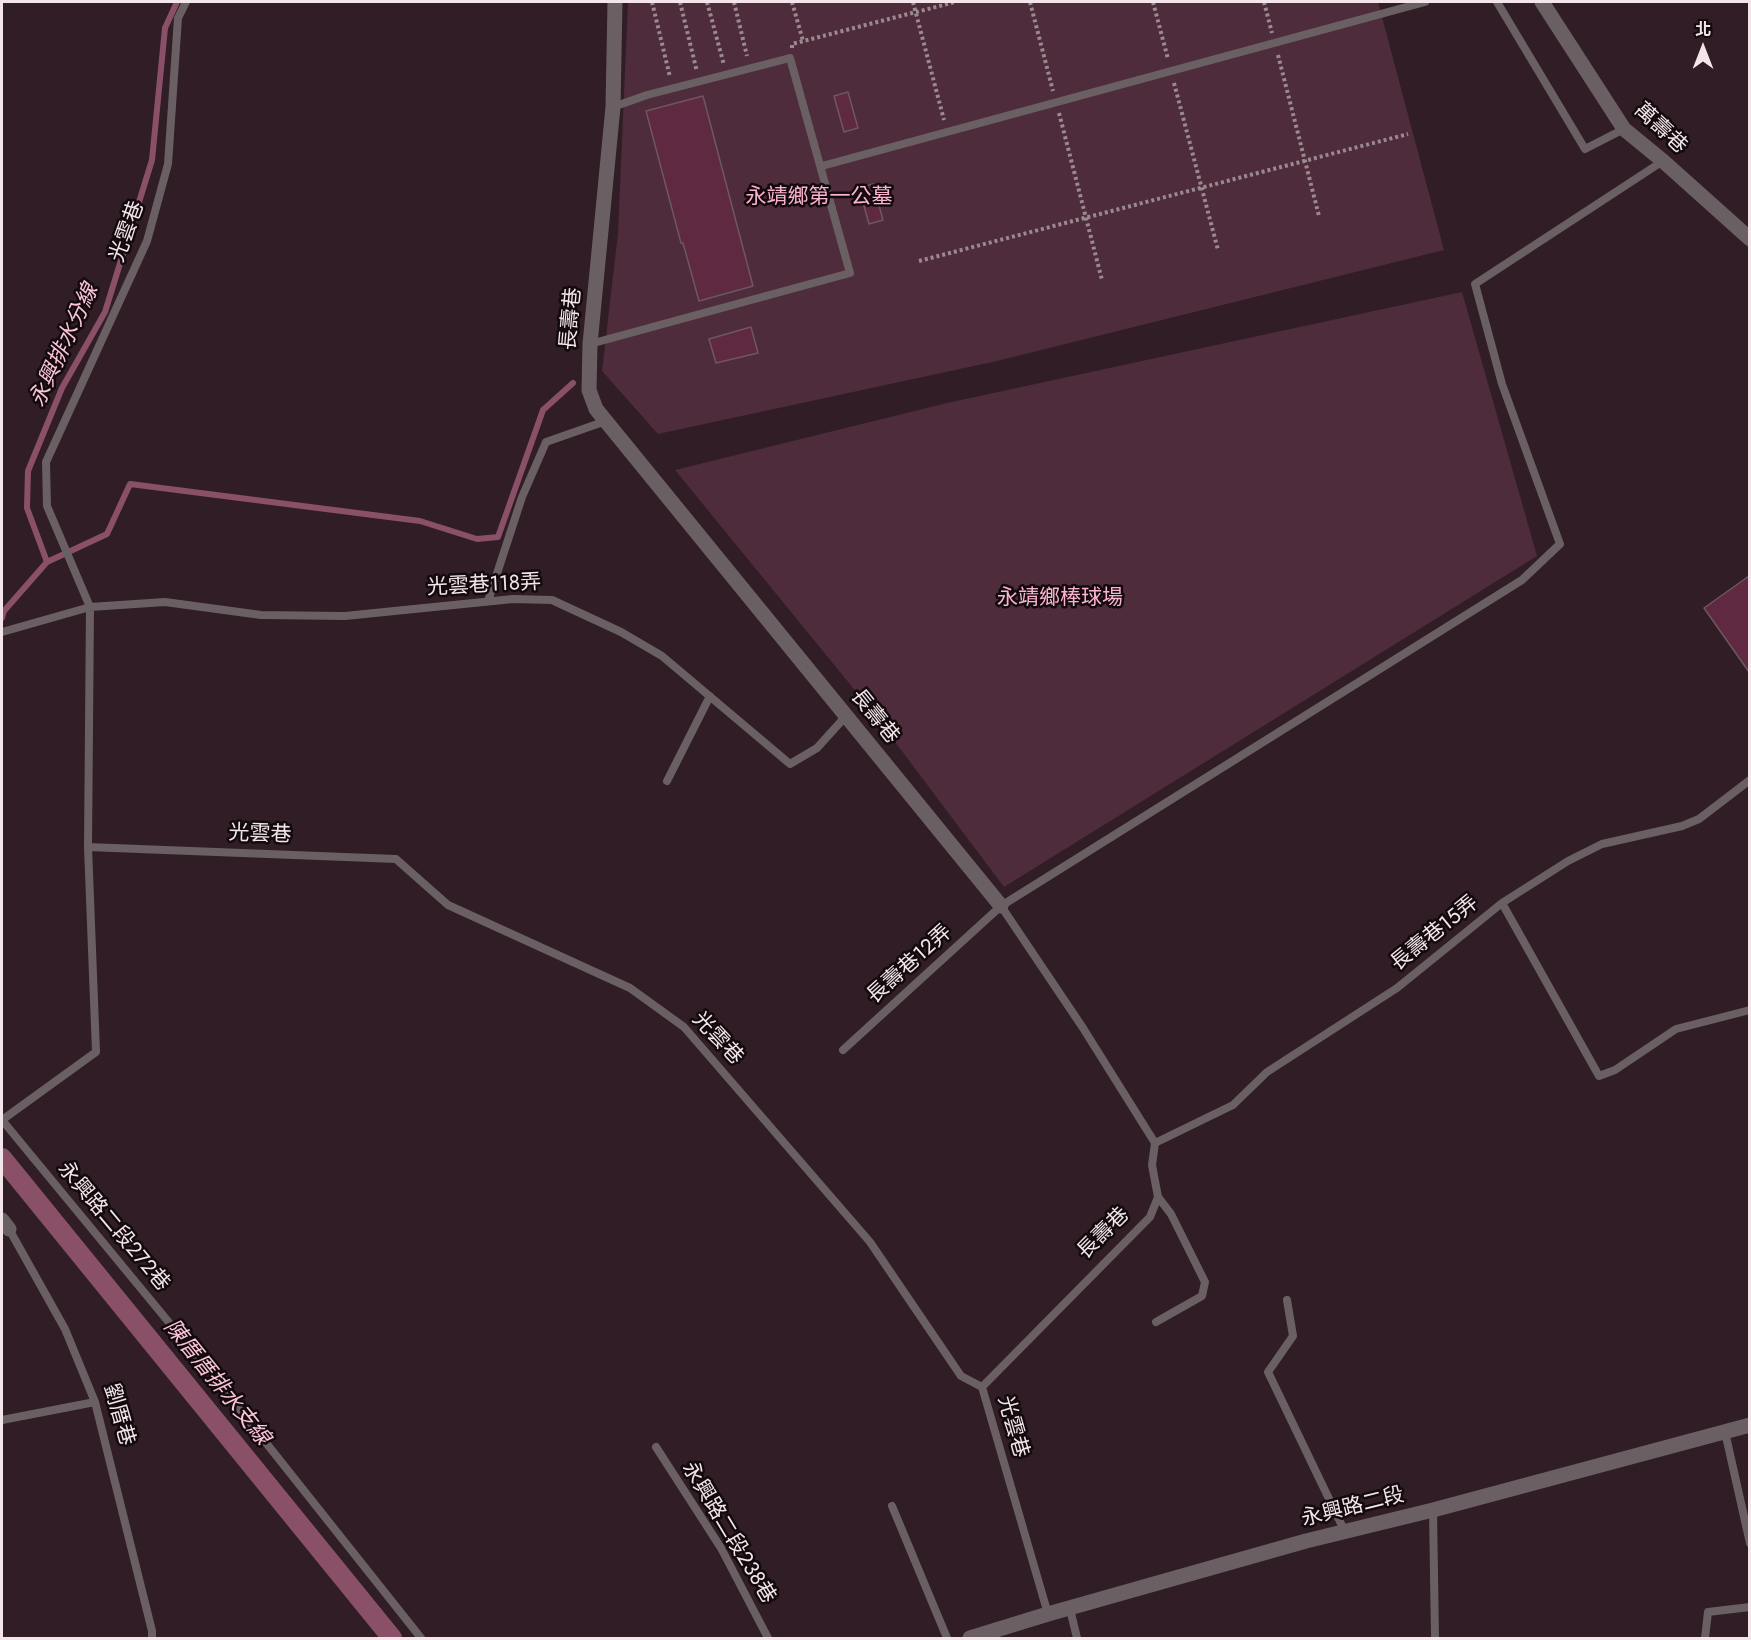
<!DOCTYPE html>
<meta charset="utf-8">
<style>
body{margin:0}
#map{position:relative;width:1751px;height:1640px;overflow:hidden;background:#301d25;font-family:Jost,"Noto Sans TC",sans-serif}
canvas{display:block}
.frame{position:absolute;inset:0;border:3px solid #f3e5ea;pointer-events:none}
.north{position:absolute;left:1673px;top:18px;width:60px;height:60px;-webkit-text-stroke:4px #120a0d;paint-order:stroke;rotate:0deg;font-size:16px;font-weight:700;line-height:24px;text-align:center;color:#f3e5ea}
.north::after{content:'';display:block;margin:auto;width:21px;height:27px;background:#f3e5ea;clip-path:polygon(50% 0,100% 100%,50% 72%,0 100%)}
</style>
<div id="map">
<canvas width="1751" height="1640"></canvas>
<div class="frame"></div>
<div class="north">北</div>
</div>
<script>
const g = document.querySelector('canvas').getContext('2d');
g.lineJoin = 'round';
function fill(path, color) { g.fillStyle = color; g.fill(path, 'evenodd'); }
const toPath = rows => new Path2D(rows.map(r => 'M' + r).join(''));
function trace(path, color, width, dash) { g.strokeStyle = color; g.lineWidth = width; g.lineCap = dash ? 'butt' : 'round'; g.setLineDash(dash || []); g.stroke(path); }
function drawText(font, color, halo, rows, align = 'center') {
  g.font = font + ' Jost,"Noto Sans TC",sans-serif'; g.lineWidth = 5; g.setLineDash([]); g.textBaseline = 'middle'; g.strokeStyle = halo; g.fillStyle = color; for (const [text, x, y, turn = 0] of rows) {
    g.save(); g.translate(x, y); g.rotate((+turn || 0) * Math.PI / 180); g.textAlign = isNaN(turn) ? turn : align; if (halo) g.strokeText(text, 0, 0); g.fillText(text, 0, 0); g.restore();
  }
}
fill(toPath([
 [628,2,1378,2,1444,250,997,361,658,434,602,371,618,233],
 [1462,292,1537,556,1004,887,871,710,675,470,947,403]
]), '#4f2c3b');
trace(toPath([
 [47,562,107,534,130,484,420,521,477,539,498,537,543,410,573,383],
 [2,618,4,611,47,562,27,508,28,471,62,388,105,312,152,160,165,28,177,2]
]), '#8a5068', 6);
trace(toPath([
 [2,1158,392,1638]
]), '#8a5068', 20);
const building = toPath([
 [848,92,858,128,844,132,834,96,848,92],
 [703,96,753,286,699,301,683,243,681,243,646,111,703,96],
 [873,184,883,220,869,224,859,188,873,184],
 [751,327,758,353,716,363,709,339,751,327],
 [1749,576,1749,672,1704,608,1749,576]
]);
fill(building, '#5f2941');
trace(building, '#6e575f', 1.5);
trace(toPath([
 [652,2,670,77],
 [680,2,697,72],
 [707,2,724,65],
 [734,2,747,56],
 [792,2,803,41],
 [913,2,944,120],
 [1030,2,1053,91],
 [1153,2,1168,59],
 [1264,2,1272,33],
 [792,48,792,44,955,2],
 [1278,55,1319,216],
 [1174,83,1218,250],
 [1059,113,1102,280],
 [919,261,1408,134]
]), '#9a8a90', 4, [3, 3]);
trace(toPath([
 [1497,2,1585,149,1624,129],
 [822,166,1425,2],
 [590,344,850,273,790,58,647,95,613,107],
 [488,601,522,497,546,442,606,421],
 [2,632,90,607,165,602,261,615,345,616,513,599,552,600,621,632,662,656,790,764,817,748,846,716],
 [667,781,710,696],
 [88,847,90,607,47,506,46,462,147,241,168,164,178,18,186,2],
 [1502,903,1599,1076,1615,1070,1676,1029,1750,1010],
 [843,1050,1001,906,1522,580,1560,544,1502,384,1475,284,1663,161],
 [2,1120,96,1052,88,847,396,859,448,905,630,988,684,1027,870,1242,961,1376,982,1387,1048,1614],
 [2,1120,209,1371,421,1638],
 [1155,1143,1233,1105,1267,1072,1397,988,1502,903,1568,861,1602,844,1682,826,1699,819,1750,780],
 [9,1229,65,1329,95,1402,152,1631,152,1638],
 [1287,1300,1293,1336,1268,1372,1345,1532],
 [1156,1322,1202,1296,1205,1282,1171,1214,1158,1197],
 [982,1387,1150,1217,1158,1197,1152,1165,1155,1143,1083,1028,1001,906],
 [2,1420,95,1402],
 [1725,1432,1750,1543],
 [656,1447,721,1548,768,1638],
 [892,1506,947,1638],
 [1433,1510,1435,1638],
 [1070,1609,1077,1638],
 [1705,1638,1708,1612,1750,1607]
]), '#6a6063', 8);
trace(toPath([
 [615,2,613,107,590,344,589,390,596,409,1001,906],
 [1542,2,1624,129,1663,161,1750,239],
 [2,1220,9,1229]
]), '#6a6063', 15);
trace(toPath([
 [970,1638,1048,1614,1306,1541,1433,1510,1750,1425]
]), '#6a6063', 15);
drawText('21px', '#f3e5ea', '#120a0d', [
 ["萬壽巷",1660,129,43],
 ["光雲巷",128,232,-70],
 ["長壽巷",572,319,-85],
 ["光雲巷118弄",484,586,-3],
 ["長壽巷",874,717,51],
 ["光雲巷",260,835,2],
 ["長壽巷15弄",1435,934,-39],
 ["長壽巷12弄",910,965,-42],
 ["光雲巷",717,1039,47],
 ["永興路二段272巷",113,1227,50],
 ["長壽巷",1104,1234,-45],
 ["劉厝巷",118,1415,74],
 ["光雲巷",1012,1427,74],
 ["永興路二段",1353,1508,-14],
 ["永興路二段238巷",728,1533,59]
]);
drawText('21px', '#fcb3cf', '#120a0d', [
 ["永靖鄉第一公墓",819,198],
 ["永靖鄉棒球場",1060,599]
]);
drawText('italic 22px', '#fbc4d9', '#120a0d', [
 ["永興排水分線",65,346,-65],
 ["陳厝厝排水支線",216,1383,51]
]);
</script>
